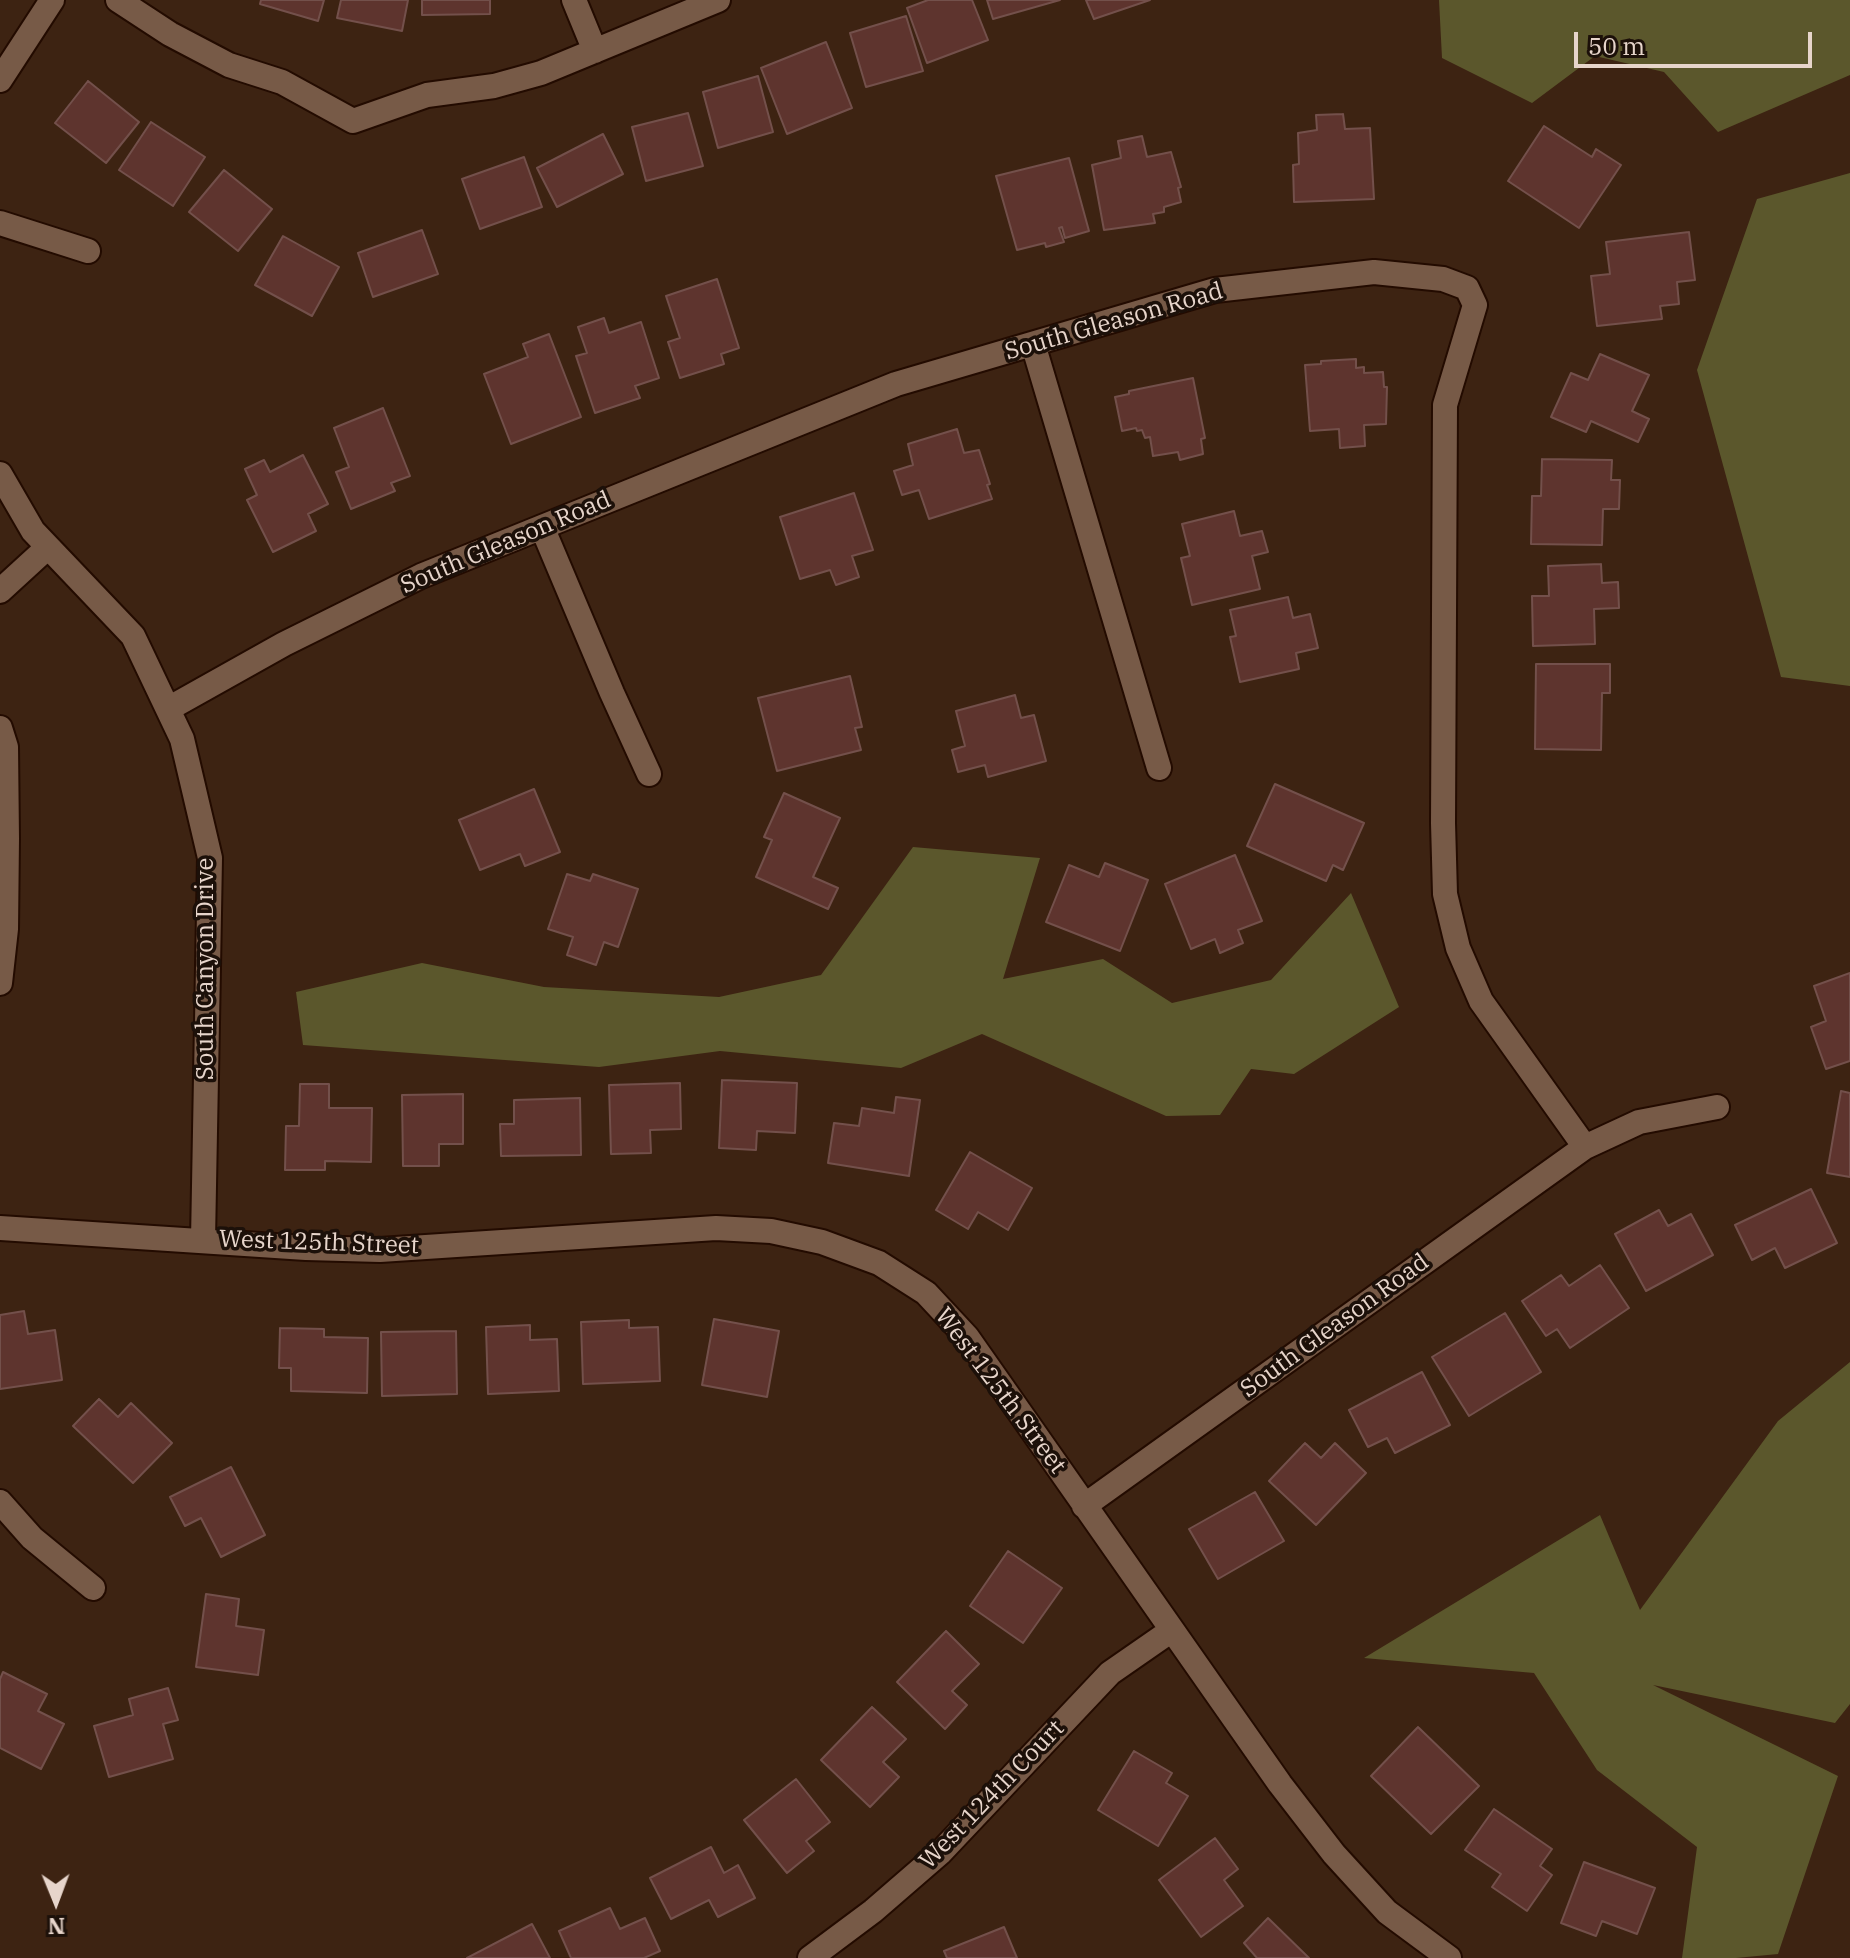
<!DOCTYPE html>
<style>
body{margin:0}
#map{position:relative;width:1850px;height:1958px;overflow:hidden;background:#3d2312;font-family:"IBM Plex Serif",serif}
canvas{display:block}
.north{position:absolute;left:16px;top:1862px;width:80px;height:80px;-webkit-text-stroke:6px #1c1009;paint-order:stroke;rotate:179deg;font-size:22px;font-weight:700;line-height:32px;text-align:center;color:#e7d5cb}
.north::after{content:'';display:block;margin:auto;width:28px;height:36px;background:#e7d5cb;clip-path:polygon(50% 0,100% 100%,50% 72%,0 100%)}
.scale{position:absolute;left:1574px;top:32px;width:238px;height:36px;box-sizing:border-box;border:4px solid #e7d5cb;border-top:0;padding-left:10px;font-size:24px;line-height:28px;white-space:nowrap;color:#e7d5cb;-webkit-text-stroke:6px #1c1009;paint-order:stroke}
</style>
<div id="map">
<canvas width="1850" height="1958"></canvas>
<div class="north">N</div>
<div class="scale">50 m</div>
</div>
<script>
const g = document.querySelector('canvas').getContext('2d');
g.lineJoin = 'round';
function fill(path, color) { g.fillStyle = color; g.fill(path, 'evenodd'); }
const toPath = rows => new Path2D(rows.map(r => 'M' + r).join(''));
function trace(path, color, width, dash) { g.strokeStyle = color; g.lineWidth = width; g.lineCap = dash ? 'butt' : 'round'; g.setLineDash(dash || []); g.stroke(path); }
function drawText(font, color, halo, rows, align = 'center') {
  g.font = font + ' "IBM Plex Serif",serif'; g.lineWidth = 7; g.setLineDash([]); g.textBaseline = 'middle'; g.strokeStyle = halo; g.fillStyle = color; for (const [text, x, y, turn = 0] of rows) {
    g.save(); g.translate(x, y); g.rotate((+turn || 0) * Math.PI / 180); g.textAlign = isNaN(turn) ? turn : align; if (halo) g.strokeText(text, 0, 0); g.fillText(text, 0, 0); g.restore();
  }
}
fill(toPath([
 [1439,0,1850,0,1850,75,1718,132,1664,72,1595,56,1532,103,1442,58],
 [1850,173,1850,686,1781,677,1697,370,1757,199],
 [913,847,1040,858,1003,979,1103,959,1172,1003,1271,980,1351,893,1399,1007,1294,1074,1251,1069,1220,1115,1166,1116,982,1034,901,1068,720,1051,599,1067,303,1045,296,992,422,963,544,987,719,997,821,975],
 [1850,1362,1850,1704,1835,1723,1653,1685,1838,1776,1778,1954,1736,1958,1682,1958,1697,1847,1597,1770,1534,1673,1364,1658,1600,1515,1640,1610,1778,1421]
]), '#5b572c');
const building = toPath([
 [261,0,324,0,318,21,260,4,261,0],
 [341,0,408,0,402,31,337,18,341,0],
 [422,0,490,0,490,14,422,15,422,0],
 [928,0,972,0,988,40,927,63,907,8,928,0],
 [987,0,1060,0,993,19,987,0],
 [1086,0,1150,0,1094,19,1086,0],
 [906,16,923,71,866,87,850,33,906,16],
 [826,42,852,108,787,134,761,68,826,42],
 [758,76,773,132,718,148,703,92,758,76],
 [88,81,139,122,106,163,55,123,88,81],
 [688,113,703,166,646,181,632,127,688,113],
 [1343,114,1345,129,1370,128,1374,199,1294,202,1293,165,1299,164,1298,133,1317,130,1316,115,1343,114],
 [151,122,205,157,173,206,119,170,151,122],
 [1544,126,1592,157,1596,149,1621,165,1579,228,1508,181,1544,126],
 [603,134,623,174,557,207,537,168,603,134],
 [1142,136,1147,157,1171,152,1181,187,1178,188,1181,202,1164,207,1164,212,1153,214,1155,223,1104,230,1092,165,1121,158,1118,141,1142,136],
 [524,157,542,207,480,229,462,179,524,157],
 [1069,158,1089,231,1065,238,1062,227,1059,228,1064,242,1046,247,1045,243,1017,250,996,176,1069,158],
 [224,170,272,209,238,251,189,212,224,170],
 [422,230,438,274,373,297,358,253,422,230],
 [1689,232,1695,280,1677,282,1679,304,1660,306,1662,319,1597,326,1591,276,1610,274,1606,242,1689,232],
 [283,236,339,267,312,316,255,285,283,236],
 [717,279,739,348,721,354,724,364,680,378,668,342,680,338,666,296,717,279],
 [604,318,609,333,641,322,659,378,635,386,640,398,595,413,576,356,587,353,578,327,604,318],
 [549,334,581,417,511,444,484,374,528,357,523,344,549,334],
 [1600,354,1649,375,1632,411,1649,419,1638,442,1591,421,1586,432,1551,417,1571,373,1588,380,1600,354],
 [1356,359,1356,368,1364,367,1364,373,1383,372,1384,387,1387,387,1386,424,1364,425,1365,446,1340,448,1339,429,1310,431,1305,365,1321,364,1321,361,1356,359],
 [1193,378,1205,438,1201,439,1203,454,1180,460,1178,452,1153,456,1150,437,1145,438,1142,430,1137,431,1136,428,1122,431,1115,397,1129,394,1129,391,1193,378],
 [383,408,410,476,391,483,395,491,351,509,336,472,349,467,334,428,383,408],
 [957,429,964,453,979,450,990,484,987,485,992,499,929,519,919,490,902,495,894,471,913,465,908,444,957,429],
 [303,455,328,504,308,514,316,531,273,552,247,500,257,495,245,469,264,460,270,472,303,455],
 [1542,459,1612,460,1611,480,1620,480,1619,509,1603,509,1602,545,1531,544,1532,496,1541,496,1542,459],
 [854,493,873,550,852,556,859,577,836,585,830,570,800,579,780,517,854,493],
 [1234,511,1240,536,1262,531,1268,552,1252,556,1260,589,1192,605,1181,558,1190,556,1182,524,1234,511],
 [1601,564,1602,583,1618,582,1619,608,1594,609,1595,644,1533,646,1532,596,1549,596,1548,566,1601,564],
 [1288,597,1293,618,1310,614,1318,648,1296,653,1299,669,1240,682,1230,637,1236,636,1230,610,1288,597],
 [1536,664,1610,664,1610,693,1602,693,1601,750,1535,749,1536,664],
 [850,676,862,727,855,728,861,750,777,771,758,698,850,676],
 [1015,695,1021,718,1034,715,1046,761,988,777,985,765,958,772,952,750,965,746,956,711,1015,695],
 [1275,784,1364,823,1343,870,1333,865,1326,881,1247,846,1275,784],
 [534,789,560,852,525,866,520,854,480,870,459,820,534,789],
 [784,793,840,818,813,877,838,888,828,909,756,877,772,840,764,837,784,793],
 [1235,855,1262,921,1238,930,1243,943,1220,953,1215,939,1191,949,1165,884,1235,855],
 [1105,863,1148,880,1120,951,1046,922,1069,865,1099,877,1105,863],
 [567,874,590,881,593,874,638,889,618,947,604,942,596,965,567,955,573,937,548,929,567,874],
 [1850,973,1850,1061,1826,1069,1811,1027,1826,1021,1814,986,1850,973],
 [722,1080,797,1083,795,1133,757,1131,756,1150,719,1148,722,1080],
 [680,1083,681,1129,650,1130,651,1153,611,1154,609,1085,680,1083],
 [300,1084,329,1084,329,1108,372,1108,371,1162,325,1161,325,1170,285,1170,286,1126,299,1126,300,1084],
 [1841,1091,1850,1093,1850,1177,1827,1173,1841,1091],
 [463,1094,463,1144,439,1144,439,1166,403,1166,402,1095,463,1094],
 [896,1097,920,1100,909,1176,828,1163,834,1123,859,1126,862,1108,894,1113,896,1097],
 [580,1098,581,1155,501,1156,500,1124,514,1124,514,1100,580,1098],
 [970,1152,1032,1188,1008,1230,978,1212,968,1229,936,1210,970,1152],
 [1811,1189,1837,1243,1785,1268,1775,1248,1752,1260,1735,1225,1811,1189],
 [1659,1210,1668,1226,1691,1214,1713,1255,1646,1291,1615,1234,1659,1210],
 [1600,1265,1629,1308,1570,1348,1557,1329,1546,1336,1522,1301,1561,1275,1569,1286,1600,1265],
 [24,1311,28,1334,55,1330,62,1380,0,1389,0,1315,24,1311],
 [1505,1313,1541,1372,1469,1416,1432,1357,1505,1313],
 [714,1319,779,1331,767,1397,702,1385,714,1319],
 [629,1320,629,1328,658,1327,660,1381,583,1384,581,1322,629,1320],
 [530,1325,530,1340,557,1339,559,1391,488,1394,486,1327,530,1325],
 [280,1328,324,1329,324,1337,368,1338,367,1393,291,1391,291,1368,279,1368,280,1328],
 [456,1331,457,1394,382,1396,381,1332,456,1331],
 [1422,1372,1450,1425,1395,1453,1387,1438,1368,1447,1349,1410,1422,1372],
 [99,1399,118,1417,131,1403,172,1443,133,1483,73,1426,99,1399],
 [1305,1443,1321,1458,1335,1443,1366,1473,1316,1525,1269,1481,1305,1443],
 [231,1467,265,1535,221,1557,201,1518,185,1526,170,1497,231,1467],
 [1255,1492,1284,1541,1218,1579,1189,1529,1255,1492],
 [1008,1551,1062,1588,1023,1643,970,1606,1008,1551],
 [206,1594,239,1599,236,1626,264,1630,258,1675,196,1667,206,1594],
 [946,1631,979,1664,952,1691,967,1705,945,1729,897,1682,946,1631],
 [3,1672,47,1694,38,1711,64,1724,41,1769,0,1748,0,1679,3,1672],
 [168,1688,178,1720,163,1724,173,1759,109,1777,94,1726,133,1715,129,1699,168,1688],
 [872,1707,906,1739,883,1762,899,1777,870,1807,821,1760,872,1707],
 [1418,1727,1479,1786,1431,1834,1371,1776,1418,1727],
 [1134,1751,1172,1773,1166,1783,1188,1796,1158,1846,1098,1810,1134,1751],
 [796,1779,830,1822,806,1841,814,1851,787,1873,744,1820,796,1779],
 [1494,1809,1552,1849,1540,1866,1552,1875,1527,1911,1492,1887,1501,1874,1465,1850,1494,1809],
 [1215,1838,1238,1869,1224,1880,1243,1906,1201,1937,1159,1880,1215,1838],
 [711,1847,724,1873,738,1865,755,1898,718,1917,709,1900,671,1919,650,1878,711,1847],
 [1584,1862,1655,1888,1637,1934,1602,1921,1596,1936,1561,1923,1584,1862],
 [610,1908,620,1929,645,1918,660,1951,644,1958,571,1958,559,1931,610,1908],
 [1268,1918,1309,1958,1257,1958,1244,1943,1268,1918],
 [532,1924,550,1958,467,1958,532,1924],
 [1004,1927,1017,1958,947,1958,944,1951,1004,1927]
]);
fill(building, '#5e342e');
trace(building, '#73504b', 2);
const minor = toPath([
 [118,0,170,34,229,65,282,82,353,121,427,95,494,86,541,73,718,0],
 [574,0,595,51],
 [0,80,52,0],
 [0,223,88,251],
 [1033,344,1159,768],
 [0,474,33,531,133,636,182,739,210,858,203,1240],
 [542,527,612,693,649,774],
 [0,591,48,547],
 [168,709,284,644,421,576,896,384,1215,290,1374,272,1443,279,1467,288,1475,305,1445,405,1443,823,1445,894,1458,948,1481,1001,1585,1147],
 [0,728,6,747,7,839,6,929,0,983],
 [0,1228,306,1248,380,1250,716,1228,771,1231,822,1242,879,1263,926,1293,967,1337,1280,1784,1334,1854,1387,1912,1449,1958],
 [0,1502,32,1538,93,1588],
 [1084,1506,1585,1147,1639,1122,1717,1107],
 [810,1958,873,1911,940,1853,1110,1673,1172,1630]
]);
trace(minor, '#230b00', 28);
trace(minor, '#775a47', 24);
drawText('24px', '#e7d5cb', '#1c1009', [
 ["South Gleason Road",1114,322,-16],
 ["South Gleason Road",506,543,-23],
 ["South Canyon Drive",206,969,-90],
 ["West 125th Street",319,1243,2],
 ["South Gleason Road",1335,1326,-36],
 ["West 125th Street",1000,1391,53],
 ["West 124th Court",992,1795,-46]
]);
</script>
